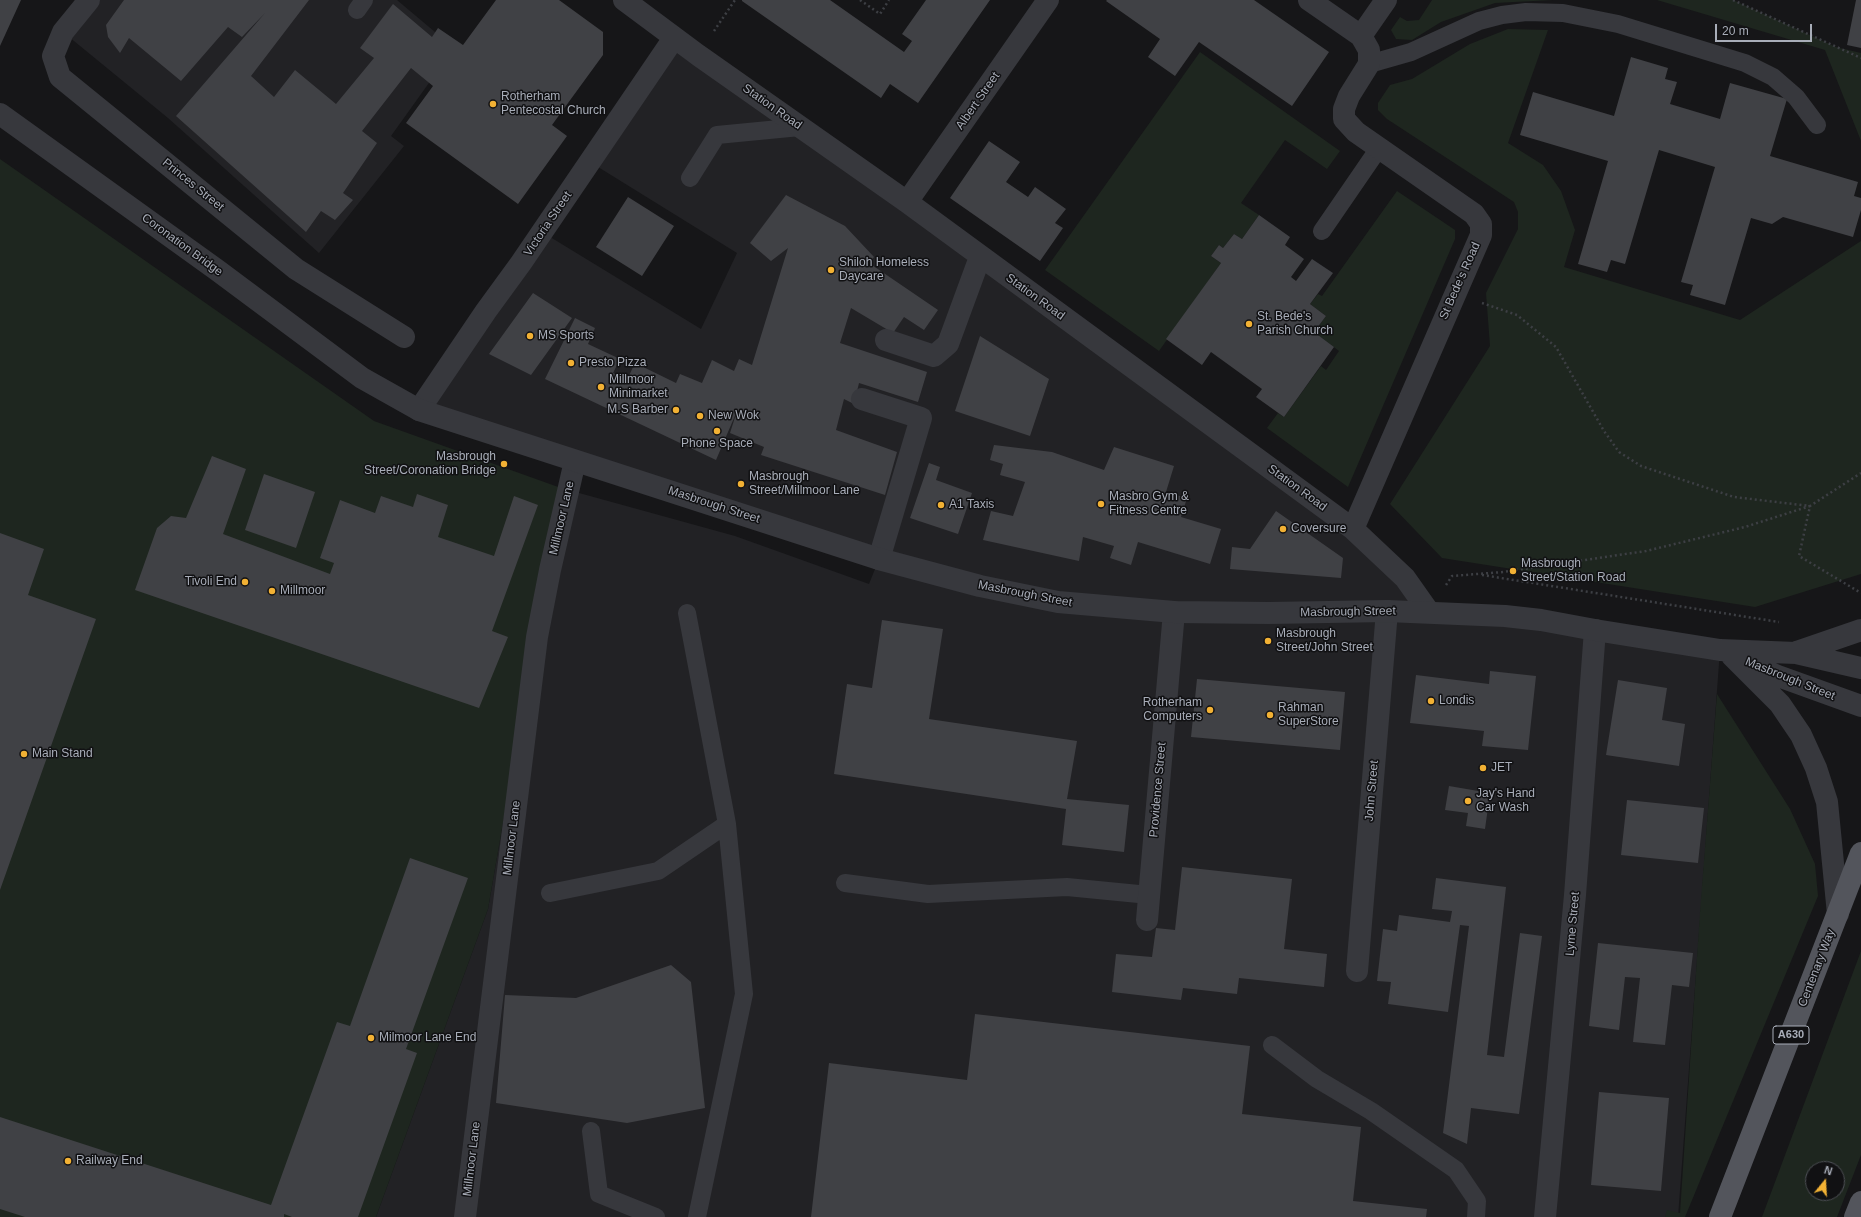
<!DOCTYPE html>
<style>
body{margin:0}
#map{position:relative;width:1861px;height:1217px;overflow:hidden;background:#161618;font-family:Helvetica,sans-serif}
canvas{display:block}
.north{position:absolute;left:1805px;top:1161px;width:40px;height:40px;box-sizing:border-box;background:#111113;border:1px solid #4d4f55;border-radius:50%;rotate:18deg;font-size:11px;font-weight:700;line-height:16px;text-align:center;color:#a8adb8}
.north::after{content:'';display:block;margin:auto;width:14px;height:18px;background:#f2b134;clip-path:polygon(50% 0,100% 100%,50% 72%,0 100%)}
.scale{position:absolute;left:1715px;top:24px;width:97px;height:18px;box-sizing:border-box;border:2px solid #a8adb8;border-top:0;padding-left:5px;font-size:12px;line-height:14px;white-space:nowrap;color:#a8adb8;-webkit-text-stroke:3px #111113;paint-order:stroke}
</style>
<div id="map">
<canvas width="1861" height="1217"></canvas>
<div class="north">N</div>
<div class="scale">20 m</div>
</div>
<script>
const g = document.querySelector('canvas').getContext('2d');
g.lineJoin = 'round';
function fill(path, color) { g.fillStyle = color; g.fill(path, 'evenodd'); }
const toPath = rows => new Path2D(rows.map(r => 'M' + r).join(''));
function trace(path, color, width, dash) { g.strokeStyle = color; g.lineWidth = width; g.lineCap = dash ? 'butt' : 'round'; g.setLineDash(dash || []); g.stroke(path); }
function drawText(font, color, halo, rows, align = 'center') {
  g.font = font + ' Helvetica,sans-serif'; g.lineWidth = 3; g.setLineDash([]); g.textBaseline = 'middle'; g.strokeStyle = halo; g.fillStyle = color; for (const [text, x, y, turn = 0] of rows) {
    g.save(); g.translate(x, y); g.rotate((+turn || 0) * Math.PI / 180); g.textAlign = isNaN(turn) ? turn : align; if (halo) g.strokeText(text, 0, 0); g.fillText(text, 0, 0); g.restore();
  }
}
fill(toPath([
 [89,0,397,0,454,48,391,136,404,146,319,253,168,118,63,32],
 [674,38,1353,529,1429,612,1720,650,1678,1217,376,1217,488,909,561,488,735,536,869,584,879,559,419,410,542,232,701,329,737,253,590,162]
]), '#222225');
fill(toPath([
 [1432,0,1553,0,1495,3,1441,22,1412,40,1396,39,1391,30,1400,17,1407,21,1419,20],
 [1657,0,1733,0,1836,47,1861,53,1861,141,1825,50],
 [1508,29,1548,30,1508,143,1543,165,1561,191,1575,230,1564,267,1740,320,1861,241,1861,574,1755,607,1442,558,1390,504,1490,346,1486,293,1518,229,1518,212,1514,202,1387,119,1378,110,1378,103,1390,85,1412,79,1470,44],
 [1200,52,1340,151,1327,169,1285,140,1241,203,1259,215,1242,239,1234,234,1223,248,1219,245,1211,256,1221,263,1159,351,1045,270],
 [0,159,374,421,561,488,488,909,376,1217,0,1217],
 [1397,191,1455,230,1455,239,1348,487,1267,428,1278,413,1284,417,1321,366,1326,370,1339,351,1314,332,1326,316,1310,304,1318,294,1322,296],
 [1717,694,1790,809,1815,864,1818,896,1685,1217,1665,1217,1667,1210,1680,1213,1700,912],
 [1861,951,1861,1155,1837,1217,1762,1217],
 [1813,1169,1837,1169,1837,1193,1813,1193]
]), '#1e261f');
fill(toPath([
 [0,0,21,0,0,46],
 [124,0,309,0,251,76,274,97,295,70,336,104,374,58,360,48,393,4,432,37,438,28,463,45,496,0,559,0,603,32,603,55,552,125,567,136,518,204,406,123,433,86,411,68,362,131,377,143,343,193,353,200,335,220,321,211,306,232,176,116,265,13,242,37,228,27,181,81,129,38,120,53,108,37,106,25],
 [742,0,830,0,904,52,912,41,902,34,926,0,990,0,918,103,890,84,881,98,742,1],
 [1107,0,1254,0,1329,52,1292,106,1199,42,1175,76,1148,57,1160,39,1106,1],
 [1856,0,1861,0,1861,48,1847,45],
 [1631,57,1668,68,1665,79,1677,82,1670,104,1720,119,1730,83,1787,99,1770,156,1858,182,1854,196,1861,198,1861,210,1853,237,1783,217,1772,224,1751,218,1725,305,1690,295,1693,285,1681,282,1715,167,1659,150,1625,264,1611,260,1607,272,1578,264,1608,161,1520,135,1533,92,1614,116],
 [989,141,1020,162,1006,182,1028,197,1035,187,1066,209,1055,223,1063,228,1040,261,950,198],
 [786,195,845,226,874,257,869,263,938,310,924,330,904,317,893,333,851,308,840,343,927,372,918,402,859,383,854,404,844,399,836,430,897,452,885,495,761,455,764,447,730,433,737,411,716,460,545,379,575,318,595,328,588,344,620,359,613,373,627,380,635,363,676,383,680,374,702,383,712,360,734,371,739,359,752,365,788,248,771,261,750,243],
 [628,197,674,226,642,276,596,247],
 [1259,215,1290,237,1285,245,1304,259,1291,277,1296,281,1312,259,1333,273,1310,304,1326,316,1314,332,1334,347,1284,417,1256,397,1262,389,1211,352,1202,365,1166,339,1221,263,1211,256,1219,245,1223,248,1234,234,1242,239],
 [533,293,572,318,531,375,489,354],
 [980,336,1049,379,1030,436,955,411],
 [994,445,1052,452,1104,470,1114,447,1174,466,1166,492,1187,498,1181,517,1221,529,1210,564,1138,542,1131,565,1110,558,1114,546,1083,537,1079,561,983,540,991,511,1013,516,1025,482,1000,475,1003,464,990,460],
 [212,456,246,469,223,534,330,574,334,563,320,558,340,500,375,513,381,496,413,507,417,494,448,505,438,537,494,556,514,496,538,505,492,631,508,637,479,708,135,590,157,528,171,516,186,518],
 [929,463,940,467,936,480,972,493,958,534,910,518],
 [264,474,315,492,296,548,245,530],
 [1276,511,1343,558,1341,578,1230,569,1232,547,1250,549],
 [0,533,44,549,28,595,96,619,0,890],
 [882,620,943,629,929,719,1077,741,1067,799,1129,805,1124,852,1062,845,1066,809,834,774,847,684,872,688],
 [1490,671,1536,676,1528,750,1482,746,1484,731,1410,723,1416,675,1489,684],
 [1197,679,1345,692,1340,750,1191,737],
 [1618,680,1667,688,1662,720,1685,724,1679,766,1606,755],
 [1449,786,1490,793,1485,829,1466,826,1468,813,1445,810],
 [1627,800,1704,808,1698,863,1621,855],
 [410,858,468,878,406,1049,417,1053,358,1217,292,1217,284,1214,284,1217,25,1217,0,1209,0,1117,271,1205,337,1022,350,1026],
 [1182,867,1292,879,1284,949,1327,954,1324,987,1239,978,1237,994,1183,988,1181,1000,1112,992,1116,954,1152,957,1156,928,1175,930],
 [1436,878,1506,887,1487,1055,1504,1057,1520,933,1542,936,1519,1114,1471,1108,1467,1144,1443,1133,1469,926,1460,925,1448,1012,1388,1004,1391,982,1377,981,1383,929,1397,931,1399,915,1450,922,1452,911,1432,909],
 [1598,943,1693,953,1689,987,1672,985,1665,1045,1633,1042,1640,978,1625,977,1619,1030,1589,1026],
 [671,965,691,982,705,1108,627,1123,496,1103,505,995,576,998],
 [975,1014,1250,1046,1242,1114,1361,1127,1353,1201,1427,1209,1426,1217,811,1217,829,1063,967,1080],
 [1599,1092,1669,1098,1661,1191,1591,1185]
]), '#404145');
trace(toPath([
 [860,0,880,14,889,0],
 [1733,0,1861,58],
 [714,31,735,0],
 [1482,303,1517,315,1556,347,1604,431,1619,452,1641,466,1734,497,1810,506,1861,473],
 [1482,575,1779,622],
 [1446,585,1452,576,1503,572,1646,551,1745,527,1810,506,1799,556,1861,593]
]), '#3d3f44', 2.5, [2, 3]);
trace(toPath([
 [357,10,364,0],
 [1369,64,1411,52,1479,21,1502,15,1526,12,1563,13,1618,24,1745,63,1773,77,1796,97,1817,125],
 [690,178,717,135,800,127],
 [1322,231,1379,148],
 [845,883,928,894,1067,887,1149,895],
 [550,893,658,871,727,824,687,613],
 [1272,1045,1317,1079,1371,1111,1456,1170,1477,1201,1476,1217],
 [591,1131,599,1194,656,1217],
 [697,1217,744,994,727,824]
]), '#37383d', 18);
trace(toPath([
 [89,0,63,32,53,56,60,77,296,269,404,337],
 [624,0,698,55,907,202,1353,529,1405,578,1429,612],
 [1309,0,1361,36,1369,50,1369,64,1349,96,1344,109,1344,119,1356,132,1474,214,1481,224,1481,235,1353,529],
 [1361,36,1386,0],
 [907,202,1048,0],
 [886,340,934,356,948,344,980,257],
 [862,399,921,418,879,559],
 [419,410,486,311,521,263,674,38],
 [1147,920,1174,612],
 [1357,971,1387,611],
 [465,1217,537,637,550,570,575,461],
 [1545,1217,1575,895,1595,630]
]), '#37383d', 22);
trace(toPath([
 [0,114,217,270,362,378,419,410,879,559,980,586,1058,602,1174,612,1269,613,1387,611,1505,616,1541,620,1595,630,1720,650,1796,653,1861,668],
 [1797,652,1861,630],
 [1732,656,1780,704,1801,735,1816,768,1827,802,1838,914],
 [1743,661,1778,676,1861,706]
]), '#37383d', 22);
trace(toPath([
 [1720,1217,1861,853],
 [1855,1217,1861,1202]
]), '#53555c', 22);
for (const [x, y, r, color] of [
 [493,104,4,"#f2b134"],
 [831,270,4,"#f2b134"],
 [1249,324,4,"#f2b134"],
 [530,336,4,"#f2b134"],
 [571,363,4,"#f2b134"],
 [601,387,4,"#f2b134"],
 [676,410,4,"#f2b134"],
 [700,416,4,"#f2b134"],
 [717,431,4,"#f2b134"],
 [504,464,4,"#f2b134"],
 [741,484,4,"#f2b134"],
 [1101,504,4,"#f2b134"],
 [941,505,4,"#f2b134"],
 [1283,529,4,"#f2b134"],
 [1513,571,4,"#f2b134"],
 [245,582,4,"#f2b134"],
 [272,591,4,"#f2b134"],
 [1268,641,4,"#f2b134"],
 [1431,701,4,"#f2b134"],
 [1210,710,4,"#f2b134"],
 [1270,715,4,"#f2b134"],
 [24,754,4,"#f2b134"],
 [1483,768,4,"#f2b134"],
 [1468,801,4,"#f2b134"],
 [371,1038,4,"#f2b134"],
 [68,1161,4,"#f2b134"]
]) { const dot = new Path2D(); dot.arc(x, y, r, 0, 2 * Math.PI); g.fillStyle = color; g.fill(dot); trace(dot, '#111113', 1.5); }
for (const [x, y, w] of [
 [1791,1035,36]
]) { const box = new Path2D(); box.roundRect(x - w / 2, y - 9, w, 18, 3); g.fillStyle = '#111113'; g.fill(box); trace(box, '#a8adb8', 1); }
drawText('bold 11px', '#a8adb8', null, [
 ["A630",1791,1035]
]);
drawText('12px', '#a8adb8', '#111113', [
 ["Rotherham",501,97],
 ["Pentecostal Church",501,111],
 ["Shiloh Homeless",839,263],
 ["Daycare",839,277],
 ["St. Bede's",1257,317],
 ["Parish Church",1257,331],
 ["MS Sports",538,336],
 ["Presto Pizza",579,363],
 ["Millmoor",609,380],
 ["Minimarket",609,394],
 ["M.S Barber",668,410,"right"],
 ["New Wok",708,416],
 ["Phone Space",717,444,"center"],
 ["Masbrough",496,457,"right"],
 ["Street/Coronation Bridge",496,471,"right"],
 ["Masbrough",749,477],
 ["Street/Millmoor Lane",749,491],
 ["Masbro Gym &",1109,497],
 ["Fitness Centre",1109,511],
 ["A1 Taxis",949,505],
 ["Coversure",1291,529],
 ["Masbrough",1521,564],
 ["Street/Station Road",1521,578],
 ["Tivoli End",237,582,"right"],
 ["Millmoor",280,591],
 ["Masbrough",1276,634],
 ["Street/John Street",1276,648],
 ["Londis",1439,701],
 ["Rotherham",1202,703,"right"],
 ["Computers",1202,717,"right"],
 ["Rahman",1278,708],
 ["SuperStore",1278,722],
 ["Main Stand",32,754],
 ["JET",1491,768],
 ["Jay's Hand",1476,794],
 ["Car Wash",1476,808],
 ["Milmoor Lane End",379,1038],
 ["Railway End",76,1161]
], 'left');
drawText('12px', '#a8adb8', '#111113', [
 ["Albert Street",978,101,-55],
 ["Station Road",772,107,35],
 ["Princes Street",193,185,39],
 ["Victoria Street",548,224,-56],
 ["Coronation Bridge",182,245,36],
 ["St Bede's Road",1460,281,-66],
 ["Station Road",1035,297,36],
 ["Station Road",1297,488,36],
 ["Masbrough Street",714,505,18],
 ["Millmoor Lane",562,518,-77],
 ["Masbrough Street",1025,594,11],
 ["Masbrough Street",1348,612,-1],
 ["Masbrough Street",1790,679,22],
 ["Providence Street",1158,790,-85],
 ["John Street",1372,791,-85],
 ["Millmoor Lane",512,838,-83],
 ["Lyme Street",1573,924,-85],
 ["Centenary Way",1817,968,-69],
 ["Millmoor Lane",472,1159,-83]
]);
</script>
